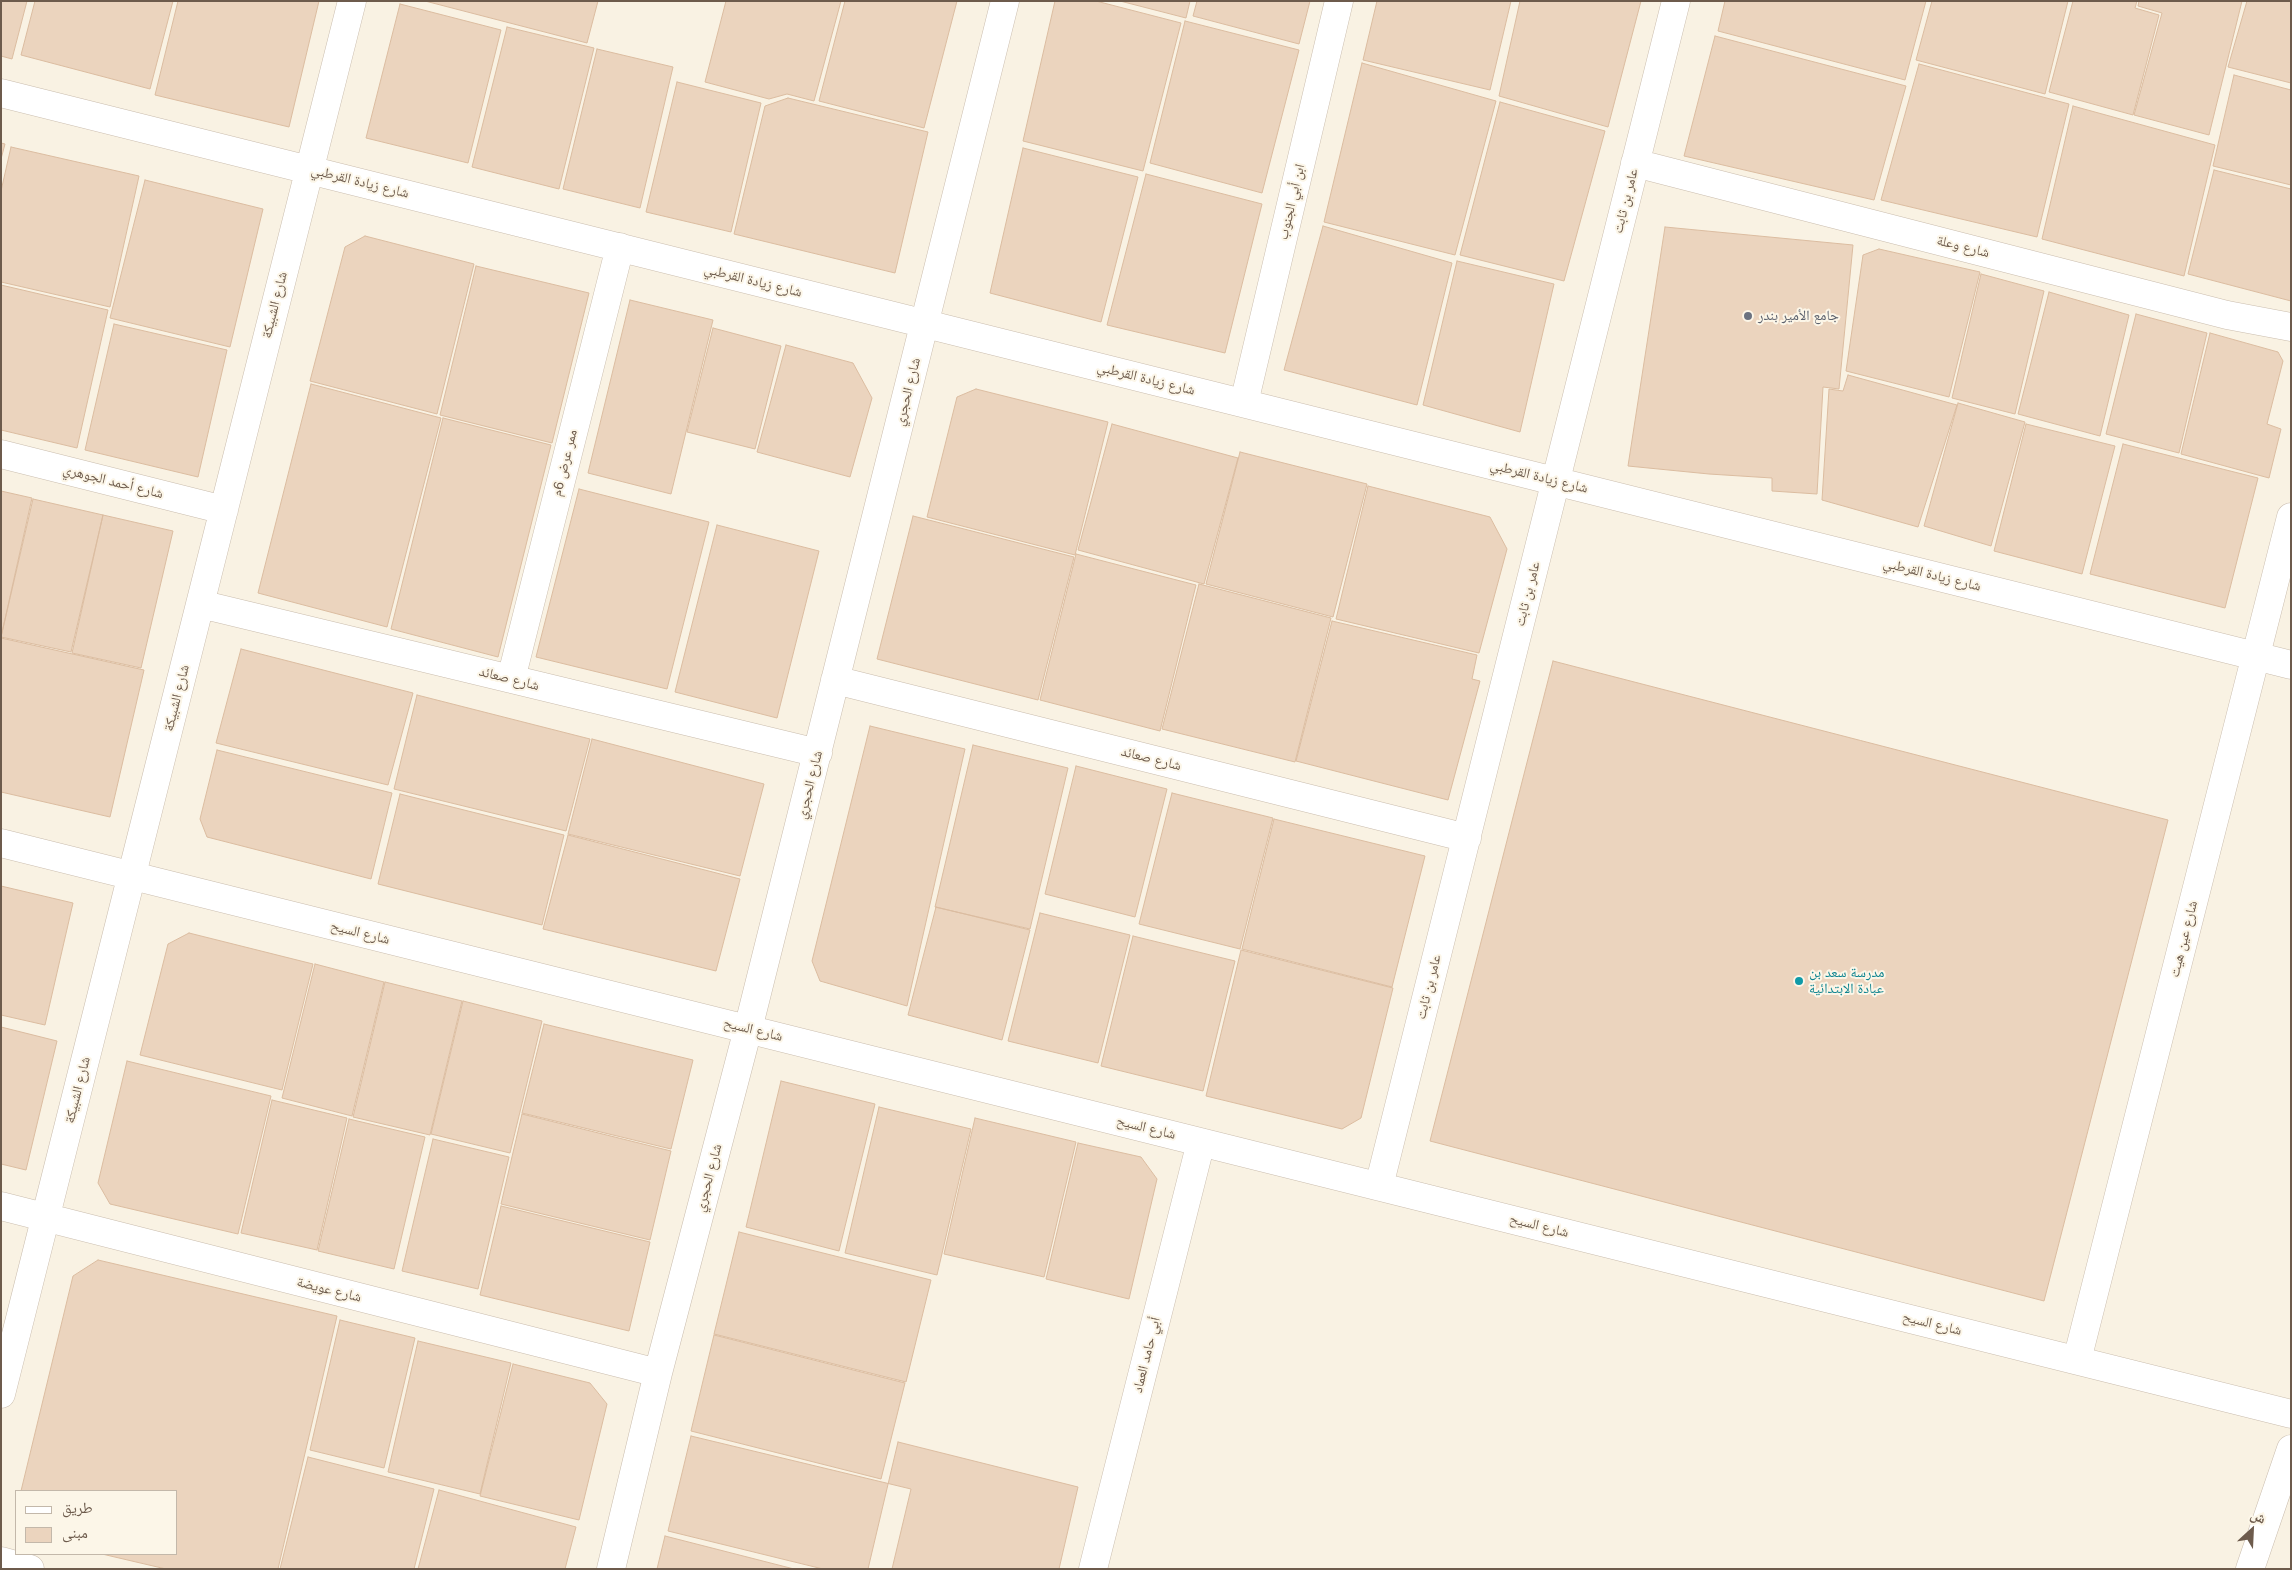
<!DOCTYPE html>
<meta charset="utf-8">
<style>
body{margin:0}
#map{position:relative;width:2292px;height:1570px;overflow:hidden;background:#f9f2e3;font-family:Arial,"Noto Naskh Arabic",sans-serif}
canvas{display:block}
.frame{position:absolute;inset:0;border:2px solid #6d5b4c;pointer-events:none}
.legend{position:absolute;left:15px;top:1490px;width:162px;height:65px;box-sizing:border-box;background:#fcf6e8;border:1px solid #c3b8aa;margin:0;padding:6px 9px;list-style:none;font-size:15px;color:#6d5b4c}
.legend li{display:flex;align-items:center;gap:10px;height:25px}
.legend b{width:25px;border:1px solid #c3b8aa}
.north{position:absolute;left:2227px;top:1505px;width:50px;height:50px;-webkit-text-stroke:4px #fcf6e8;paint-order:stroke;rotate:25deg;font-size:14px;font-weight:700;line-height:20px;text-align:center;color:#6d5b4c}
.north::after{content:'';display:block;margin:auto;width:18px;height:22px;background:#6d5b4c;clip-path:polygon(50% 0,100% 100%,50% 72%,0 100%)}
</style>
<div id="map">
<canvas width="2292" height="1570"></canvas>
<div class="frame"></div>
<ul class="legend">
<li><b style="height:6px;background:#fff"></b>طريق</li>
<li><b style="height:14px;background:#ebd4be"></b>مبنى</li>
</ul>
<div class="north">ش</div>
</div>
<script>
const g = document.querySelector('canvas').getContext('2d');
g.lineJoin = 'round';
function fill(path, color) { g.fillStyle = color; g.fill(path, 'evenodd'); }
const toPath = rows => new Path2D(rows.map(r => 'M' + r).join(''));
function trace(path, color, width, dash) { g.strokeStyle = color; g.lineWidth = width; g.lineCap = dash ? 'butt' : 'round'; g.setLineDash(dash || []); g.stroke(path); }
function drawText(font, color, halo, rows, align = 'center') {
  g.font = font + ' Arial,"Noto Naskh Arabic",sans-serif'; g.lineWidth = 4; g.setLineDash([]); g.textBaseline = 'middle'; g.strokeStyle = halo; g.fillStyle = color; for (const [text, x, y, turn = 0] of rows) {
    g.save(); g.translate(x, y); g.rotate((+turn || 0) * Math.PI / 180); g.textAlign = isNaN(turn) ? turn : align; if (halo) g.strokeText(text, 0, 0); g.fillText(text, 0, 0); g.restore();
  }
}
const building = toPath([
 [1,1,27,1,12,59,1,56,1,1],
 [35,1,173,1,150,89,21,55,35,1],
 [178,1,319,1,289,127,155,95,178,1],
 [425,1,598,1,587,43,425,1],
 [726,1,841,1,814,101,787,94,769,99,705,82,726,1],
 [845,1,957,1,924,128,819,101,845,1],
 [1055,1,1096,1,1181,23,1143,171,1023,141,1055,1],
 [1120,1,1190,1,1186,18,1120,1],
 [1197,1,1310,1,1299,44,1193,16,1197,1],
 [1377,1,1511,1,1490,90,1363,60,1377,1],
 [1520,1,1641,1,1608,127,1499,96,1520,1],
 [1725,1,1926,1,1905,80,1718,31,1725,1],
 [1932,1,2068,1,2045,94,1916,60,1932,1],
 [2073,1,2137,1,2135,8,2159,15,2133,115,2049,92,2073,1],
 [2139,1,2242,1,2209,135,2134,115,2162,13,2138,6,2139,1],
 [2247,1,2291,1,2291,83,2228,67,2247,1],
 [400,4,501,30,468,163,366,138,400,4],
 [1185,21,1299,50,1262,193,1150,163,1185,21],
 [507,27,594,48,559,189,472,167,507,27],
 [1715,36,1906,86,1874,200,1684,156,1715,36],
 [597,49,673,67,640,208,563,189,597,49],
 [1362,63,1496,101,1455,255,1324,222,1362,63],
 [1919,64,2069,104,2037,237,1881,200,1919,64],
 [2234,75,2291,90,2291,185,2213,166,2234,75],
 [677,82,761,103,731,232,646,212,677,82],
 [788,98,928,132,895,273,734,234,765,106,788,98],
 [1500,102,1605,131,1564,281,1460,255,1500,102],
 [2073,106,2215,145,2184,276,2042,239,2073,106],
 [1,143,5,144,1,159,1,143],
 [11,147,139,176,110,307,1,282,1,191,11,147],
 [1023,148,1138,177,1101,322,990,293,1023,148],
 [2214,170,2291,189,2291,301,2188,274,2214,170],
 [1146,174,1262,204,1225,353,1107,325,1146,174],
 [145,180,263,209,230,347,110,318,145,180],
 [1323,226,1452,263,1417,405,1284,370,1323,226],
 [1665,227,1853,245,1839,389,1823,387,1817,494,1772,491,1772,478,1709,474,1628,466,1665,227],
 [365,236,474,264,437,414,310,381,345,247,365,236],
 [1879,249,1980,272,1949,397,1846,371,1863,255,1879,249],
 [1457,261,1554,284,1520,432,1423,405,1457,261],
 [476,266,589,293,552,443,440,415,476,266],
 [1981,274,2044,291,2015,414,1952,398,1981,274],
 [1,285,108,310,77,448,1,430,1,285],
 [2049,292,2129,315,2100,436,2018,414,2049,292],
 [630,300,713,320,671,494,588,473,630,300],
 [2136,314,2207,333,2179,453,2106,434,2136,314],
 [114,324,227,350,198,477,85,450,114,324],
 [713,328,781,346,755,449,687,432,713,328],
 [2210,333,2278,352,2283,361,2267,424,2281,429,2269,478,2181,454,2210,333],
 [786,345,853,363,872,398,850,477,757,452,786,345],
 [1848,375,1957,405,1918,527,1822,500,1829,389,1843,391,1848,375],
 [311,384,441,418,387,627,258,593,311,384],
 [976,389,1108,422,1075,555,927,517,957,397,976,389],
 [1958,403,2025,422,1991,546,1924,526,1958,403],
 [443,418,551,445,498,657,391,629,443,418],
 [1112,424,1238,458,1204,584,1078,550,1112,424],
 [2026,424,2115,446,2082,574,1994,551,2026,424],
 [2123,444,2258,478,2225,608,2090,574,2123,444],
 [1240,452,1367,484,1333,617,1206,584,1240,452],
 [1368,486,1490,517,1507,549,1479,653,1336,619,1368,486],
 [579,489,709,522,667,689,536,657,579,489],
 [1,491,32,498,1,637,1,491],
 [33,499,103,515,71,652,1,637,33,499],
 [103,515,173,531,141,668,72,653,103,515],
 [913,516,1074,557,1038,700,877,659,913,516],
 [717,525,819,551,777,718,675,692,717,525],
 [1076,554,1196,585,1160,731,1040,700,1076,554],
 [1199,584,1331,618,1295,762,1162,729,1199,584],
 [1332,621,1477,655,1472,679,1480,681,1448,800,1296,761,1332,621],
 [1,638,144,670,110,817,1,792,1,638],
 [241,649,413,693,388,785,216,743,241,649],
 [1553,661,2168,820,2044,1301,1430,1141,1553,661],
 [417,695,590,739,566,831,394,789,417,695],
 [870,726,965,749,907,1006,820,981,812,961,870,726],
 [592,739,764,784,740,876,568,834,592,739],
 [973,745,1068,768,1030,929,935,907,973,745],
 [217,750,392,793,371,879,207,837,200,819,217,750],
 [1076,766,1167,789,1135,917,1045,894,1076,766],
 [1172,793,1273,818,1240,949,1139,924,1172,793],
 [400,794,564,835,542,925,378,884,400,794],
 [1274,819,1425,856,1392,987,1242,949,1274,819],
 [568,835,740,879,716,971,543,929,568,835],
 [1,886,73,903,45,1025,1,1015,1,886],
 [936,907,1030,930,1002,1040,908,1015,936,907],
 [1040,913,1130,935,1098,1063,1008,1041,1040,913],
 [189,933,313,964,282,1090,140,1055,168,944,189,933],
 [1133,936,1235,961,1203,1091,1101,1066,1133,936],
 [1241,950,1393,988,1361,1118,1342,1129,1206,1096,1241,950],
 [315,964,384,982,352,1116,282,1098,315,964],
 [385,982,462,1001,430,1135,353,1117,385,982],
 [463,1001,542,1021,510,1153,431,1134,463,1001],
 [544,1024,693,1060,671,1149,522,1113,544,1024],
 [1,1027,57,1041,26,1170,1,1164,1,1027],
 [127,1061,271,1096,238,1234,110,1204,98,1183,127,1061],
 [781,1081,875,1104,839,1251,746,1227,781,1081],
 [272,1100,347,1118,317,1250,241,1233,272,1100],
 [879,1107,971,1129,937,1275,845,1253,879,1107],
 [522,1114,671,1151,650,1240,501,1204,522,1114],
 [975,1118,1076,1142,1044,1277,944,1254,975,1118],
 [349,1119,425,1137,394,1269,318,1251,349,1119],
 [433,1139,509,1157,478,1289,402,1271,433,1139],
 [1078,1143,1141,1157,1157,1179,1129,1299,1046,1279,1078,1143],
 [501,1206,650,1242,629,1331,480,1295,501,1206],
 [739,1232,931,1280,906,1382,714,1334,739,1232],
 [98,1260,337,1316,278,1569,166,1569,102,1554,176,1554,176,1491,21,1491,73,1276,98,1260],
 [340,1320,415,1338,384,1468,310,1450,340,1320],
 [714,1335,905,1383,881,1479,691,1431,714,1335],
 [418,1341,511,1363,480,1494,388,1472,418,1341],
 [513,1364,590,1383,607,1404,579,1520,480,1496,513,1364],
 [691,1436,911,1489,892,1569,823,1569,668,1531,691,1436],
 [898,1442,1078,1487,1059,1569,868,1569,898,1442],
 [308,1457,434,1489,414,1569,280,1569,308,1457],
 [439,1490,576,1527,565,1569,418,1569,439,1490],
 [665,1536,794,1569,657,1569,665,1536]
]);
fill(building, '#ebd4be');
trace(building, '#dbbca0', 1);
const minor = toPath([
 [1,93,2291,665],
 [1635,163,2227,315,2291,327],
 [1244,403,1339,1],
 [1,454,224,510],
 [200,604,818,753],
 [511,679,620,247],
 [835,680,1467,838],
 [1,843,2291,1414],
 [1379,1186,1676,1],
 [1,1206,658,1373],
 [2077,1360,2291,517],
 [1,1394,352,1],
 [1,1561,30,1569],
 [611,1569,658,1373,748,1029,1005,1],
 [1093,1569,1201,1142],
 [2250,1569,2291,1449]
]);
trace(minor, '#cabdae', 29);
trace(minor, '#fff', 28);
for (const [x, y, r, color] of [
 [1748,316,5,"#6b7280"],
 [1799,981,5,"#0f9aa8"]
]) { const dot = new Path2D(); dot.arc(x, y, r, 0, 2 * Math.PI); g.fillStyle = color; g.fill(dot); trace(dot, '#fcf6e8', 2); }
drawText('14px', '#6d5b4c', '#fcf6e8', [
 ["شارع زيادة القرطبي",360,182,14],
 ["عامر بن ثابت",1626,201,-76],
 ["ابن أبي الجنوب",1292,202,-77],
 ["شارع وعلة",1963,247,14],
 ["شارع زيادة القرطبي",753,281,14],
 ["شارع الشبيكة",275,305,-76],
 ["شارع زيادة القرطبي",1146,379,14],
 ["شارع الحجري",908,392,-76],
 ["ممر عرض 6م",565,463,-76],
 ["شارع زيادة القرطبي",1539,477,14],
 ["شارع أحمد الجوهري",113,482,14],
 ["شارع زيادة القرطبي",1932,575,14],
 ["عامر بن ثابت",1528,594,-76],
 ["شارع صعائد",509,679,14],
 ["شارع الشبيكة",177,698,-76],
 ["شارع صعائد",1151,759,14],
 ["شارع الحجري",810,785,-76],
 ["شارع السيح",360,933,14],
 ["شارع عين هيت",2184,939,-76],
 ["عامر بن ثابت",1429,987,-76],
 ["شارع السيح",753,1030,14],
 ["شارع الشبيكة",78,1090,-76],
 ["شارع السيح",1146,1128,14],
 ["شارع الحجري",709,1178,-75],
 ["شارع السيح",1539,1226,14],
 ["شارع عويضة",329,1290,14],
 ["شارع السيح",1932,1324,14],
 ["أبي حامد العماد",1147,1355,-76]
]);
drawText('14px', '#5b616d', '#fcf6e8', [
 ["جامع الأمير بندر",1758,316]
], 'left');
drawText('14px', '#0d838f', '#fcf6e8', [
 ["مدرسة سعد بن",1809,973],
 ["عبادة الابتدائية",1809,989]
], 'left');
</script>
